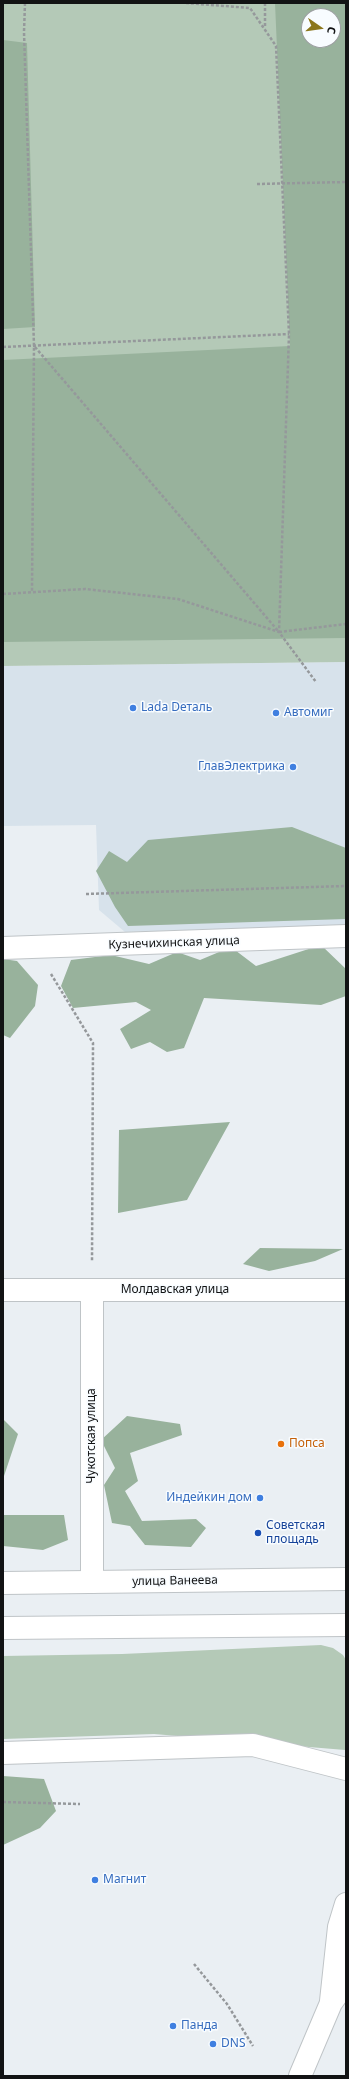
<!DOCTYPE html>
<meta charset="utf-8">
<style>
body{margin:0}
#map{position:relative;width:349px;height:2079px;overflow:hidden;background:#eaeff3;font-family:"Noto Sans",sans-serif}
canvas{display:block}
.frame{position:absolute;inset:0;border:4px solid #121314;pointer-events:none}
.north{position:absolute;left:301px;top:8px;width:40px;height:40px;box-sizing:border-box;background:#f8fcff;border:1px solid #9c9fa1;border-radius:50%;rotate:103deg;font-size:11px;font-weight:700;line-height:16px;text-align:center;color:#121314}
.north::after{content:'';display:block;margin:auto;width:14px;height:18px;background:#8c771c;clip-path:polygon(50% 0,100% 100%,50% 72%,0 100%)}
</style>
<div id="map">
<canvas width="349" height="2079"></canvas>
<div class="frame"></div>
<div class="north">С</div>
</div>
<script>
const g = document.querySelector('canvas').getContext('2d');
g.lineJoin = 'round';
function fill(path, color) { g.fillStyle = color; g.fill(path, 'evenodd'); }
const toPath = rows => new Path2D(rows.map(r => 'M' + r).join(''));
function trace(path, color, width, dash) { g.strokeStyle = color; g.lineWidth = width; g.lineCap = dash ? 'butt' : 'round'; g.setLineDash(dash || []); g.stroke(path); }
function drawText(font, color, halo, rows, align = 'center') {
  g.font = font + ' "Noto Sans",sans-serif'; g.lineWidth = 3; g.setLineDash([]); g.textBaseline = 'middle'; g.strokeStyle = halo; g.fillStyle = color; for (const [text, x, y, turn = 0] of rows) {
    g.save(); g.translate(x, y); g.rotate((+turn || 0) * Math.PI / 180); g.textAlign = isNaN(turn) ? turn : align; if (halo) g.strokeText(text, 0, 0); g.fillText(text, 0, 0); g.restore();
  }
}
fill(toPath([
 [346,662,346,925,125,932,99,910,96,825,3,826,3,666]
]), '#d7e2eb');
fill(toPath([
 [3,3,346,3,346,662,3,666],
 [309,16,333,16,333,40,309,40],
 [321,1645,333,1648,343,1655,346,1660,345,1750,154,1734,3,1739,3,1656,122,1654]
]), '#b4c9b7');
fill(toPath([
 [275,3,346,3,346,638,3,642,3,360,290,346],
 [309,16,333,16,333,40,309,40],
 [3,40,27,43,35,327,3,329],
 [292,827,346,848,346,919,128,926,115,907,96,871,109,851,127,862,148,840],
 [321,945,346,969,346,996,321,1005,204,998,184,1048,167,1052,150,1042,131,1049,120,1029,151,1010,136,1002,73,1008,61,986,71,960,111,955,149,964,177,952,200,960,231,947,256,966],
 [3,959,17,961,38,985,35,1006,10,1038,3,1035],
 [230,1122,187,1200,118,1213,119,1130],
 [260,1248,343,1249,315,1261,269,1271,243,1264],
 [127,1416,180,1424,182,1435,130,1453,138,1481,125,1491,142,1521,196,1519,206,1528,191,1547,145,1545,130,1526,112,1523,104,1485,115,1468,101,1440],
 [3,1419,18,1434,3,1479],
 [3,1515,64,1515,68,1540,43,1550,3,1546],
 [3,1776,44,1779,56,1811,40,1828,3,1845]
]), '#98b29c');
const minor = toPath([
 [3,948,346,936],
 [3,1290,346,1290],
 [92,1290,92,1582],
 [3,1753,253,1745,346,1769]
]);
const tertiary = toPath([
 [331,2001,339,1927,346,1904],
 [300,2076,331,2003,346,1982]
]);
const secondary = toPath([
 [3,1583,346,1579],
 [3,1628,346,1625]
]);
trace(minor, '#bfc4c7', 24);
trace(tertiary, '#bfc4c7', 24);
trace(secondary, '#bfc4c7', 24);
trace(toPath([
 [25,3,24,32,34,346,32,591],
 [186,3,250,8,276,46,289,334,279,632],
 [265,3,265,28],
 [257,184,346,182],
 [3,347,289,334],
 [35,347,279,632],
 [3,594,85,589,178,599,279,632,316,682],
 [279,632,346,624],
 [86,894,346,886],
 [51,974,93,1043,92,1262],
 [3,1802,80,1804],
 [194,1964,227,2004,253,2046]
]), '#95989b', 2.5, [3, 2]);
trace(minor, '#fff', 22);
trace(tertiary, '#fff', 22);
trace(secondary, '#fff', 22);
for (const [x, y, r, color] of [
 [133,708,4,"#3f7fe0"],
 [276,713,4,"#3f7fe0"],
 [293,767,4,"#3f7fe0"],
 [281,1444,4,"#e8710a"],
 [260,1498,4,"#3f7fe0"],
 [258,1533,4,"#1a4fb4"],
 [95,1880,4,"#3f7fe0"],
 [173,2026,4,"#3f7fe0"],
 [213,2044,4,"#3f7fe0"]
]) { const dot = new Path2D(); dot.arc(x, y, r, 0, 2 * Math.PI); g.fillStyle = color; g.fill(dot); trace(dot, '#f8fcff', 1.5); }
drawText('12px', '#366cbe', '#f8fcff', [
 ["Lada Dеталь",141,708],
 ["Автомиг",284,713],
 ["ГлавЭлектрика",285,767,"right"],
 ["Индейкин дом",252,1498,"right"],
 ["Магнит",103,1880],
 ["Панда",181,2026],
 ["DNS",221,2044]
], 'left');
drawText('12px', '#121314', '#f8fcff', [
 ["Кузнечихинская улица",174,943,-2],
 ["Молдавская улица",175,1290],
 ["Чукотская улица",92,1436,-90],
 ["улица Ванеева",175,1581,-1]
]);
drawText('12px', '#c56008', '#f8fcff', [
 ["Попса",289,1444]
], 'left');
drawText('12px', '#164399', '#f8fcff', [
 ["Советская",266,1526],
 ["площадь",266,1540]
], 'left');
</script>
